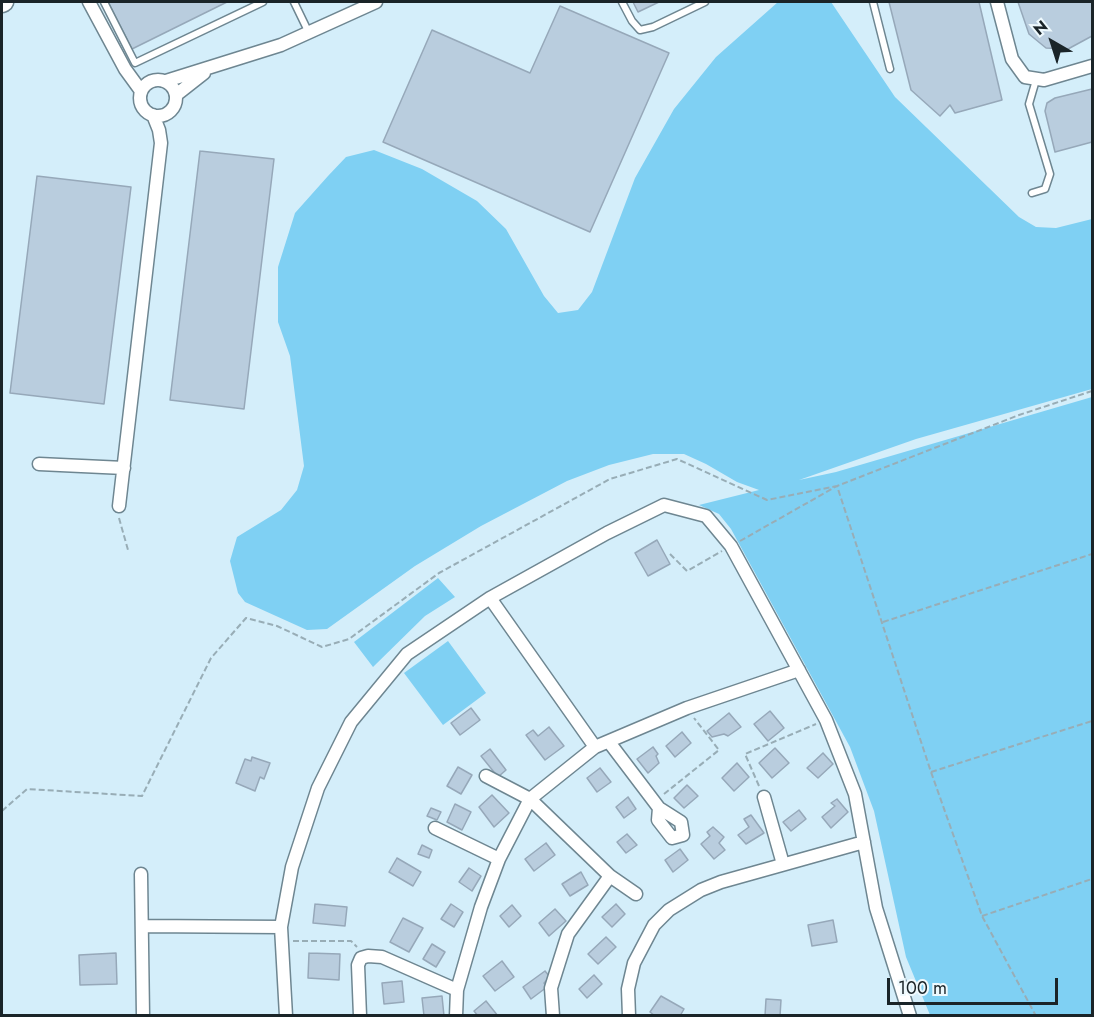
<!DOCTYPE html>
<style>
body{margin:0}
#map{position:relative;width:1094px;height:1017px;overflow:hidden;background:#d4eefa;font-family:Jost,sans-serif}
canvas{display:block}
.frame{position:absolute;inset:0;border:3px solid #1a2428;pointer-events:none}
.north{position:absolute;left:1022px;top:12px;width:60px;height:60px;-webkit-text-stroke:4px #eef9fd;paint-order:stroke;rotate:321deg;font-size:16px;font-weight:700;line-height:24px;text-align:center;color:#1a2428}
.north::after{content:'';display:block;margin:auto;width:21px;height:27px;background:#1a2428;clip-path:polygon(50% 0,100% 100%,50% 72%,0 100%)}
.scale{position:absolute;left:887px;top:978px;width:171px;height:27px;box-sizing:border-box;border:3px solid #1a2428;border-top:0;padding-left:8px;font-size:18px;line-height:21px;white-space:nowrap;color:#1a2428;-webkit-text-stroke:4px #eef9fd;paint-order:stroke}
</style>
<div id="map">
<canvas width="1094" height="1017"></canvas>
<div class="frame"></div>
<div class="north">N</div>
<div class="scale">100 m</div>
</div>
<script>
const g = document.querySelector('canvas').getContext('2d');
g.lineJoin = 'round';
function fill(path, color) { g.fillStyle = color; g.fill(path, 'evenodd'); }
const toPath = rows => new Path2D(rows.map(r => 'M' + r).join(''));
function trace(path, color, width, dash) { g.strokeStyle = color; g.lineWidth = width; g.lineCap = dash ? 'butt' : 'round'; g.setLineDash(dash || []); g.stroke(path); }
fill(toPath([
 [778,2,831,2,895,97,1019,217,1036,227,1056,228,1092,219,1092,389,916,439,799,480,836,472,1092,397,1092,1015,930,1015,906,957,874,811,850,747,731,529,719,514,699,505,759,490,737,482,706,464,684,454,653,454,609,465,567,481,481,526,415,566,327,629,307,630,245,602,238,593,230,561,237,537,281,510,297,490,304,466,290,356,278,322,278,267,295,213,328,176,346,157,374,150,422,169,477,201,506,229,544,296,558,313,578,310,592,292,635,178,674,109,716,57],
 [438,578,455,597,425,616,373,667,354,642],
 [448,641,486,693,443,725,404,673]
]), '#7fd0f3');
const building = toPath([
 [108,2,227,2,132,49,108,2],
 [633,2,659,2,638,12,633,2],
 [889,2,979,2,1002,100,955,113,950,105,940,116,911,90,889,2],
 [1018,2,1092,2,1092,36,1068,49,1046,48,1029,34,1018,2],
 [560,6,669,53,590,232,383,142,432,30,530,73,560,6],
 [1092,89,1092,142,1055,152,1045,111,1047,103,1055,98,1092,89],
 [200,151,274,159,244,409,170,400,200,151],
 [37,176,131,187,104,404,10,393,37,176],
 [657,540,670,564,648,576,635,553,657,540],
 [471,708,480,720,460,735,451,723,471,708],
 [770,711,784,728,768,741,754,724,770,711],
 [729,713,741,727,728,736,724,734,712,737,707,731,729,713],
 [549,727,564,746,545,760,526,735,533,730,538,736,549,727],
 [682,732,691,743,675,757,666,746,682,732],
 [653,747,658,754,656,756,659,763,648,773,637,759,653,747],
 [775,748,789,763,772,778,759,763,775,748],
 [490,749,506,770,498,777,481,756,490,749],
 [823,753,833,764,818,778,807,768,823,753],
 [252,757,270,763,264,779,260,777,255,791,236,783,245,759,251,761,252,757],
 [737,763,749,777,734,791,722,778,737,763],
 [458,767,472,775,461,794,447,786,458,767],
 [600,768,611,782,597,792,587,778,600,768],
 [687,785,698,796,684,808,674,798,687,785],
 [492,795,509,813,494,827,479,807,492,795],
 [628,797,636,809,624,818,616,807,628,797],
 [837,799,848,812,831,828,822,817,835,806,831,803,837,799],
 [455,804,471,812,462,830,447,822,455,804],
 [431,808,441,812,437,820,427,816,431,808],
 [799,810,806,819,791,831,783,822,799,810],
 [751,815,764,833,746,844,738,835,749,827,744,819,751,815],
 [713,827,724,837,719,843,725,850,714,859,701,844,710,836,707,832,713,827],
 [627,834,637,845,626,853,617,842,627,834],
 [546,843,555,855,534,871,525,859,546,843],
 [422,845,432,850,429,858,418,854,422,845],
 [680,849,688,860,673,872,665,860,680,849],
 [397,858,421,872,413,886,389,872,397,858],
 [469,868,481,876,472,891,459,882,469,868],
 [581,872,588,885,570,896,562,884,581,872],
 [315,904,347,907,345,926,313,923,315,904],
 [451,904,463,912,454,927,441,919,451,904],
 [616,904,625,914,612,927,602,917,616,904],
 [512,905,521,916,509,927,500,916,512,905],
 [555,909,566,921,549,936,539,923,555,909],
 [403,918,423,928,409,952,390,942,403,918],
 [833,920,837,942,812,946,808,925,833,920],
 [606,937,616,947,598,964,588,954,606,937],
 [432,944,445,952,436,967,423,959,432,944],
 [116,953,117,984,80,985,79,955,116,953],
 [309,953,340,954,339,980,308,978,309,953],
 [502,961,514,977,495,991,483,976,502,961],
 [545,971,550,977,544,983,547,987,531,999,523,987,545,971],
 [594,975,602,984,587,998,579,989,594,975],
 [402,981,404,1002,384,1004,382,983,402,981],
 [442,996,444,1016,424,1016,422,998,442,996],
 [661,996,684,1009,680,1016,655,1016,650,1012,661,996],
 [766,999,781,1000,780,1016,765,1016,766,999],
 [486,1001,498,1016,478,1016,474,1011,486,1001]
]);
fill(building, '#b9cdde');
trace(building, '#96a8b9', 1.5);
const service = toPath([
 [104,2,135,63,263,2],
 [294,2,309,33],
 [622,2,632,21,640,30,653,27,705,2],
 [873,2,890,69],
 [1032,193,1045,189,1050,174,1029,104,1036,80]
]);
const minor = toPath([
 [89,2,125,69,141,91],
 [997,2,1012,59,1025,77,1044,80,1092,66],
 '140 98a18 18 0 1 1 36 0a18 18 0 1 1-36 0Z',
 [166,81,281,45,376,2],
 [176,95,204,73],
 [39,464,124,468],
 [119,506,161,143,159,130,153,115],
 [490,598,595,747],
 [609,742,659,808,658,820,672,838,683,835,681,822,659,808],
 [486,776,530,799,610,876,568,934,551,988,553,1016],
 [764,797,783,864],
 [435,828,499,859],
 [141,874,143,1016],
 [610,876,636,894],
 [142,926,281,927],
 [286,1016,281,927,292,867,318,788,351,722,407,654,490,598,607,533,664,505,706,516,731,546,826,720,855,794,876,908,910,1016],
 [360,1016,358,965,361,958,368,956,382,957,457,990],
 [456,1016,457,990,481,907,499,859,530,799,595,747,687,708,799,670],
 [629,1016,628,989,634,963,654,925,669,910,701,890,721,882,864,842]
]);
const secondary = toPath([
 [2,3,4,2]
]);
trace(service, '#6e8691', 9);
trace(minor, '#6e8691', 15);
trace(secondary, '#6e8691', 21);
trace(toPath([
 [119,518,128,550],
 [740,541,837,486,1019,415,1092,391],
 [670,554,687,571,722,551],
 [883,622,1092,554],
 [931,772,1092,721],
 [759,786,745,754,816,724],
 [664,794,719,750,694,718],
 [2,811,27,789,142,796,211,658,246,618,277,626,322,647,349,639,439,573,610,479,677,459,767,500,837,486,931,772,982,916,1036,1016],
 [982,916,1092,879],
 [293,941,351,941,357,947]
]), '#98adb6', 2, [6, 3]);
trace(service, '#fff', 6);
trace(minor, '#fff', 12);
trace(secondary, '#fff', 18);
</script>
